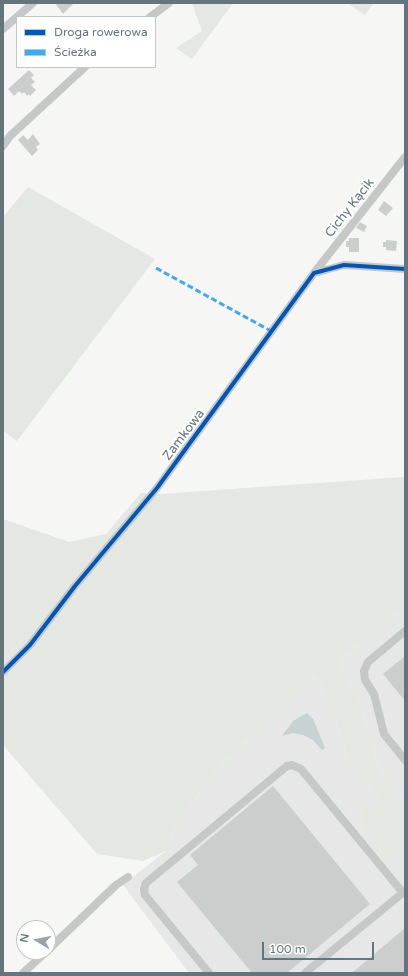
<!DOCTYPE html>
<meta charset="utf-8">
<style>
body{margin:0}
#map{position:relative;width:408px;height:976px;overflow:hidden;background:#f6f6f5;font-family:"Varela Round",sans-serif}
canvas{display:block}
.frame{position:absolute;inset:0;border:4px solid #64767d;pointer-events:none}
.legend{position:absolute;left:16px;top:16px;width:140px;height:52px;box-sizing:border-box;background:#fff;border:1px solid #c1c8cb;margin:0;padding:5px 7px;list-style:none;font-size:12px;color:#64767d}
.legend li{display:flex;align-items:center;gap:8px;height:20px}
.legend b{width:20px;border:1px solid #c1c8cb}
.north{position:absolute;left:16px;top:920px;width:40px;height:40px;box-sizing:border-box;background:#fff;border:1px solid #c1c8cb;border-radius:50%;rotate:280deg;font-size:11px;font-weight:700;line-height:16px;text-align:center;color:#64767d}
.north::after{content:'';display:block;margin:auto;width:14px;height:18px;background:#97a3a7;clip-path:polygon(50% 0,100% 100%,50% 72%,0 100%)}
.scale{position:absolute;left:262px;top:942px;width:112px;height:18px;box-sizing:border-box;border:2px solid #64767d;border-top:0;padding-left:5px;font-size:12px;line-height:14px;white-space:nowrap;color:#64767d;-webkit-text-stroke:3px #fff;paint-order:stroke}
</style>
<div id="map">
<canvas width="408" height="976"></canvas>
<div class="frame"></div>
<ul class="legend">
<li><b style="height:5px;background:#0057b8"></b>Droga rowerowa</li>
<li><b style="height:5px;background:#3fa9f5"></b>Ścieżka</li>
</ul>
<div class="north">N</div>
<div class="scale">100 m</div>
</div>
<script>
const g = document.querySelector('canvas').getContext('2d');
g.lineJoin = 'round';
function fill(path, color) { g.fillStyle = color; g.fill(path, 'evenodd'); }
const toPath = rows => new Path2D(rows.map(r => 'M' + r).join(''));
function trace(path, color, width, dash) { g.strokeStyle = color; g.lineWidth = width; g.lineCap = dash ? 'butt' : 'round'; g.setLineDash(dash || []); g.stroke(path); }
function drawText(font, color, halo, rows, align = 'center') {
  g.font = font + ' "Varela Round",sans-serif'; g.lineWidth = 4; g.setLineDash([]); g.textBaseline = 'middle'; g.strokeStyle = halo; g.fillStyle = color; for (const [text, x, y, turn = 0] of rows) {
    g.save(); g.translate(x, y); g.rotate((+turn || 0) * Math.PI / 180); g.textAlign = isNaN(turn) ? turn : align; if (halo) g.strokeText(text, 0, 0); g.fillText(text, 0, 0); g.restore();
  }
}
fill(toPath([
 [405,606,405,801,378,768,360,704,339,660],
 [314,675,333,709,349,762,380,799,388,854,405,844,405,973,189,973,123,885,166,851,174,827,222,763,291,699]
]), '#e6e7e6');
fill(toPath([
 [192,3,233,3,192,59,176,48,202,31],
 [347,3,374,3,365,15],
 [28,187,155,259,17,441,3,431,3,217],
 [405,477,405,606,339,660,360,704,378,768,405,801,405,844,388,854,380,851,366,836,362,812,380,799,349,762,333,709,314,675,291,699,222,763,174,827,166,851,143,861,97,854,3,745,3,519,69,542,106,534,141,493,162,494,217,490]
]), '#e5e7e2');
fill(toPath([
 [307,713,313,719,325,748,322,750,313,740,303,735,293,733,282,736,293,721]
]), '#c8d2d3');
fill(toPath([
 [55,3,74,3,63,14],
 [29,70,34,75,31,78,35,82,31,85,36,90,30,96,29,94,27,96,24,92,22,94,19,91,14,96,8,89],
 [33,134,40,144,36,147,38,150,32,156,18,140,23,135,28,140],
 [384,201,393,208,386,216,378,210],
 [360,222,367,226,364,232,356,228],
 [349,238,359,238,359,252,349,252,349,247,346,247,346,241,349,241],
 [386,240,397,241,396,251,386,250,386,247,383,247,383,242,386,242],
 [405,656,405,701,383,674],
 [273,786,370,904,287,973,252,973,177,882,198,865,190,855],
 [405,928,405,973,352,973]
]), '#cccece');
trace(toPath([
 [150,17,169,3],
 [3,29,33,3],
 [3,146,10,136,85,67],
 [314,273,405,157],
 [405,631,368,662,364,671,365,680,374,694,384,734,405,760],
 [3,672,30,645,75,586,157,488,314,273,344,265,405,269],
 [48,950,116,885,128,877],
 [23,973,46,952],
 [209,973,145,895,144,889,146,883,287,766,292,765,301,769,403,893],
 [305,973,405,891]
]), '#c6c8c8', 8);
trace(toPath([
 [156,268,271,331]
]), '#3fa9f5', 3, [6, 3]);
trace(toPath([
 [3,672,30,645,75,586,157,488,314,273,344,265,405,269]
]), '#0057b8', 4);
drawText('13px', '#64767d', '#fff', [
 ["Cichy Kącik",350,208,-52],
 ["Zamkowa",184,435,-53]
]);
</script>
